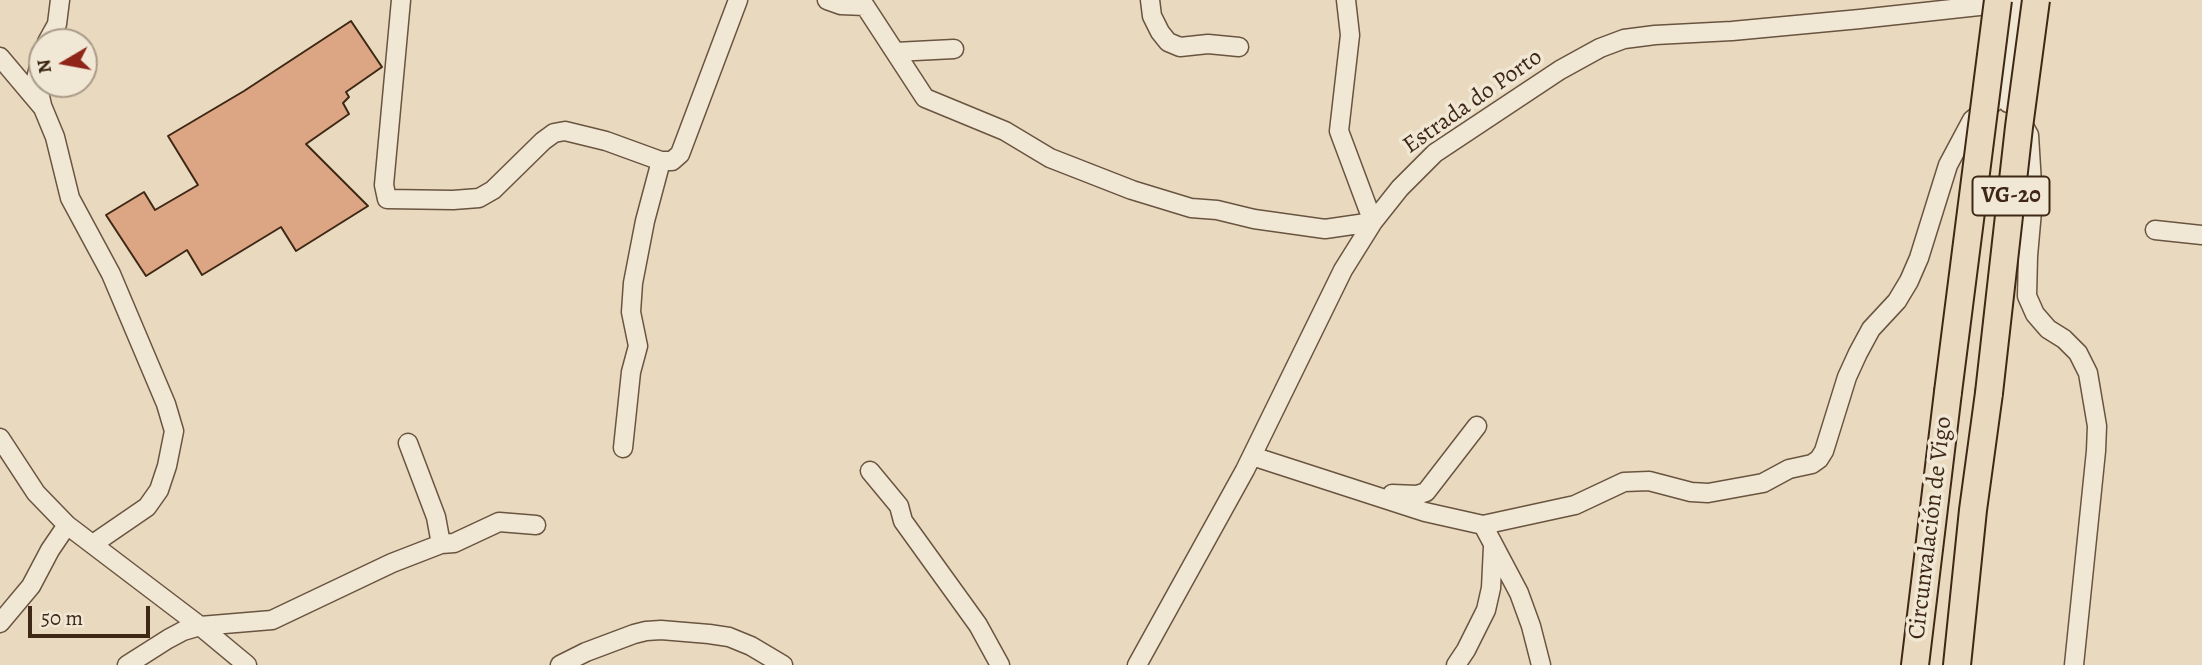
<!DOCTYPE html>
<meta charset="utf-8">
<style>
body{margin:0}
#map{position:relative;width:2202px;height:665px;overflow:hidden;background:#e9dabf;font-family:Alegreya,serif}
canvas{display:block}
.north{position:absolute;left:28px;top:28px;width:70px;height:70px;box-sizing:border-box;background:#f1e7d5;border:2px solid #a99b88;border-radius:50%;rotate:260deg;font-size:19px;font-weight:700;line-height:28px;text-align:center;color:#3e2815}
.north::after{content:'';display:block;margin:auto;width:24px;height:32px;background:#8f2418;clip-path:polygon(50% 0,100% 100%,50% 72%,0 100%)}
.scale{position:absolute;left:28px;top:606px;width:122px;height:32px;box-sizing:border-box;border:4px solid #3e2815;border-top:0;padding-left:9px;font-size:21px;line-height:24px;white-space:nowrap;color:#3e2815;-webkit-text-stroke:5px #f1e7d5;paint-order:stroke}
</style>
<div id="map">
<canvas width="2202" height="665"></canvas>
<div class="north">N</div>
<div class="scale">50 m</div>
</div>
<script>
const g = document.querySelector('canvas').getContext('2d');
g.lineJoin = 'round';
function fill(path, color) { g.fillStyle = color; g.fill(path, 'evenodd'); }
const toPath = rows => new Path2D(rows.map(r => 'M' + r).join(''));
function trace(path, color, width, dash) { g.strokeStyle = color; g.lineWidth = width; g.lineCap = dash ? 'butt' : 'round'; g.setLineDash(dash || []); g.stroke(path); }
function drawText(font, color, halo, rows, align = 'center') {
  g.font = font + ' Alegreya,serif'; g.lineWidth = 7; g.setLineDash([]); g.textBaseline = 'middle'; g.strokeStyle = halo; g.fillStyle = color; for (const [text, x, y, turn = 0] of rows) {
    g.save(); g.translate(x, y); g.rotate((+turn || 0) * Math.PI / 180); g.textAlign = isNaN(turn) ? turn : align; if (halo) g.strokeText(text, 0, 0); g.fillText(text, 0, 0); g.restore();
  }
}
const building = toPath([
 [351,21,382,67,346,92,349,97,343,103,349,114,306,144,368,206,296,251,281,227,202,275,187,250,146,276,106,215,144,192,155,210,198,185,168,136,244,91,351,21]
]);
fill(building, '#dca684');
trace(building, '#3e2815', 2);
const minor = toPath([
 [401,0,384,185,387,199,453,200,479,198,493,190,543,141,554,133,565,131,606,141,661,161,672,161,680,154,738,0],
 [827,0,841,5,865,6],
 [1150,0,1152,16,1160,32,1168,42,1180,47,1208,44,1239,47],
 [865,6,925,98,1005,131,1050,158,1132,190,1191,208,1217,210,1254,219,1325,229,1373,222,1339,131,1350,35,1346,0],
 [47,42,57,24,60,0],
 [895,52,954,49],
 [0,57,43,108,55,137,70,198,111,274,166,404,174,431,167,466,159,490,147,507,93,544],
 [2008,103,2003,95,2015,0],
 [42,105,36,79,42,53],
 [2024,126,2029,135,2033,200,2028,256,2027,296,2035,314,2048,329,2064,339,2078,353,2088,373,2097,426,2096,451,2074,665],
 [2155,230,2202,235],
 [0,438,36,493,67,525,200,626,247,665],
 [623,448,631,372,638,346,631,312,633,283,645,221,661,161],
 [1252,456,1425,512,1483,525,1575,505,1624,482,1649,481,1691,492,1708,493,1763,483,1789,469,1812,464,1819,459,1824,451,1847,377,1858,353,1871,329,1897,301,1909,281,1919,258,1948,165,1972,120,2003,95],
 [870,471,899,506,903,521,978,625,1000,665],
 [1392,494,1417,495,1426,492,1477,426],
 [1483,525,1519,593,1531,626,1541,665],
 [441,544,454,543,499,522,536,525],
 [0,623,31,586,50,550,67,525],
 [127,665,168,639,183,631,200,626,272,620,392,563,441,544,436,517,408,443],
 [560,665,586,652,634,634,646,631,661,630,709,634,729,637,751,646,783,665],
 [1137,665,1245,470,1343,270,1373,222,1400,188,1435,153,1560,70,1600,48,1624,39,1655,35,1732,31,1860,19,2034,0],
 [1456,665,1466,650,1486,610,1491,588,1493,547]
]);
const highway = toPath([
 [1915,665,1948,392],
 [1957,665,1973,510,1989,393]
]);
trace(minor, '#695440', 21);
trace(highway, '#3e2815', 30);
trace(minor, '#f1e7d5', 18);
trace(highway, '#e9dabf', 26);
const highwayBridge = toPath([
 [1948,392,1998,0],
 [1989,393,2019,127,2036,0]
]);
trace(highwayBridge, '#3e2815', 30, []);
trace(highwayBridge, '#e9dabf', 26);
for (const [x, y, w] of [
 [2011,196,77]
]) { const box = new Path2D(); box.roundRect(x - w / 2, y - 19.5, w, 39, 5); g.fillStyle = '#f1e7d5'; g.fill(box); trace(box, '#3e2815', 2); }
drawText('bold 23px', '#3e2815', null, [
 ["VG-20",2011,196]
]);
drawText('24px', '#3e2815', '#f1e7d5', [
 ["Estrada do Porto",1473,102,-35],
 ["Circunvalación de Vigo",1931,528,-83]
]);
</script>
